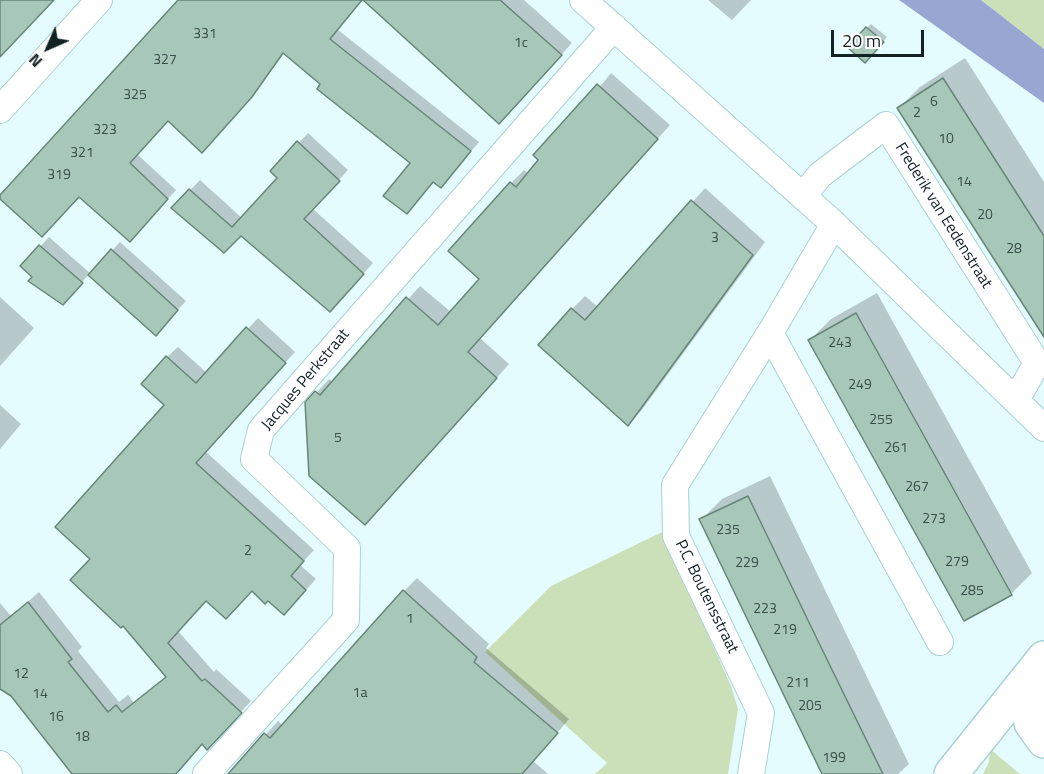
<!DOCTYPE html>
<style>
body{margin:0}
#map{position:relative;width:1044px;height:774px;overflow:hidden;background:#e5fcfe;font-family:"Titillium Web",sans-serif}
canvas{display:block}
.north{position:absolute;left:18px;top:18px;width:60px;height:60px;-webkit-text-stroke:4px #fff;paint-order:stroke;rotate:225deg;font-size:16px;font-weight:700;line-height:24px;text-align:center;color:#132223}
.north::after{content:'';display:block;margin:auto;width:21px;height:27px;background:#132223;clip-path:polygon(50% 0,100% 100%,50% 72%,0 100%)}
.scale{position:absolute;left:831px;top:30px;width:93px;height:27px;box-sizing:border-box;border:3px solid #132223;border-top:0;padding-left:8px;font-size:18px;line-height:21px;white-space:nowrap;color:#132223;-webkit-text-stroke:4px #fff;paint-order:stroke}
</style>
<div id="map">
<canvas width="1044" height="774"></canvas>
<div class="north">N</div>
<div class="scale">20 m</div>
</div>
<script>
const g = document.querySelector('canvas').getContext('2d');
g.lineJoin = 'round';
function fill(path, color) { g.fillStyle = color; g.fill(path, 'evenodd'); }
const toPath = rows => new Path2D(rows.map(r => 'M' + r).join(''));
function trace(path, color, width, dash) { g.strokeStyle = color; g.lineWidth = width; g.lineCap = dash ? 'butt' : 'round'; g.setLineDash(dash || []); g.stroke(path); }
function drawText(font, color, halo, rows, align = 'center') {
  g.font = font + ' "Titillium Web",sans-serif'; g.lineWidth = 4.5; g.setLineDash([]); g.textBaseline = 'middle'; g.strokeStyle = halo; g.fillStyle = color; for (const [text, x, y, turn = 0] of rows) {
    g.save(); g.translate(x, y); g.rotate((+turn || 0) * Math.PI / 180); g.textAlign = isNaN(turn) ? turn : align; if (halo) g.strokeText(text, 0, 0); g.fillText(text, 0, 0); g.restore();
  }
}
fill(toPath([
 [981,0,1044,0,1044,49],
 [662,532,731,686,738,709,728,774,595,774,607,763,485,652,551,586],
 [990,749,1020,774,983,774,989,762]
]), '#cbe0b9');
fill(toPath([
 [899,0,981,0,1044,49,1044,103]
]), '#98a7d2');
fill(toPath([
 [179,0,354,0,337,29,479,142,441,186,285,52,260,86,211,142,169,119,137,154,176,190,138,232,79,195,0,197],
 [365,0,524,0,572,43,511,110],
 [708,0,751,0,732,20],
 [871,24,887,37,865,61,849,47],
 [965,58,1044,182,1044,334,899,108,920,87],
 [611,73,670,125,480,338,509,364,378,510,307,403,329,379,333,382,420,286,451,312,481,279,511,183,524,170,529,174],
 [308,133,348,170,313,209,373,263,340,300,241,234,173,208,200,180,242,218,279,178,272,171],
 [705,188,765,242,641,411,628,424,572,309,585,296,598,307],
 [49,237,91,274,120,242,186,301,164,325,89,274,72,294,34,277,22,266],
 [877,293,1032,573,1011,594,810,340,831,319],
 [0,297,34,328,0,366],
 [258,318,295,352,205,451,314,550,300,565,316,579,294,603,268,599,252,590,207,599,178,631,214,672,216,669,251,701,218,737,203,742,175,774,75,774,12,695,0,687,0,603,11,616,39,592,82,647,78,651,119,702,128,695,134,703,167,676,92,559,166,405,167,357,178,347,207,373],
 [0,405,21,424,0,449],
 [770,476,909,764,898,774,824,774,701,520,722,499],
 [417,578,489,644,486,648,569,719,533,761,548,774,381,774,404,591],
 [278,721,283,726,356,774,230,774]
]), '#0003');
const building = toPath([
 [0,0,54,0,0,57,0,0],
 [178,0,362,0,330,39,471,151,441,188,433,182,407,214,383,196,410,163,317,89,320,84,283,53,252,97,202,153,168,121,130,163,168,199,130,242,79,197,42,237,0,199,0,195,178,0],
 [363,0,500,0,562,55,499,124,363,0],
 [866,27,884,42,865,63,847,47,866,27],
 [943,78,1044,236,1044,337,897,108,943,78],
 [597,84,658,139,468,352,497,378,365,525,309,476,305,402,315,391,320,395,406,297,438,325,479,279,448,251,510,182,516,187,538,160,533,155,597,84],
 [297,141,340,181,304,219,364,274,330,312,241,236,224,253,171,208,189,189,232,227,277,178,270,171,297,141],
 [691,200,753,255,628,426,538,345,571,308,585,320,691,200],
 [39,245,83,283,63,305,28,281,32,277,20,266,39,245],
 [111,249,178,310,156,336,88,275,111,249],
 [856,313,1012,595,964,621,808,340,856,313],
 [246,327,286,363,196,463,304,561,291,576,306,590,284,615,268,601,265,604,252,591,226,619,206,601,168,643,202,681,205,679,242,713,207,750,202,744,176,774,72,774,11,696,0,689,0,625,28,602,72,659,68,662,108,712,116,705,122,712,166,677,123,626,121,628,70,580,90,559,55,527,164,405,141,384,166,356,196,383,246,327],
 [748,496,818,641,883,774,822,774,804,737,699,519,748,496],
 [403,590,477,657,474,662,558,733,522,774,228,774,264,733,270,738,403,590]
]);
fill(building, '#a7c8b9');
trace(building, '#678678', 1.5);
const minor = toPath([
 [583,0,834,224,1044,428],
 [0,110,99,0],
 [803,196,820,175,886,125,1037,363,1016,400],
 [770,333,940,642],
 [0,764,9,774],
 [206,774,346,620,347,548,254,459,261,430,614,27],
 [751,774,761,713,676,536,675,485,770,333,834,224]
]);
const secondary = toPath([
 [1044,671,1029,707,1031,723,1044,741],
 [951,774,1044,658]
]);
trace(minor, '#aad1d3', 28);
trace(secondary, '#aad1d3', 36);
trace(minor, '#fff', 26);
trace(secondary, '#fff', 33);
drawText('14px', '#384c48', null, [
 ["331",205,35],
 ["1c",521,44],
 ["327",165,61],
 ["325",135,96],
 ["6",934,103],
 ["2",917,114],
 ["323",105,131],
 ["10",946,140],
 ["321",82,154],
 ["319",59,176],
 ["14",964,183],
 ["20",985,216],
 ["3",715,239],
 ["28",1014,250],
 ["243",840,344],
 ["249",860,386],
 ["255",881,421],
 ["5",338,439],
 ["261",896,449],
 ["267",917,488],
 ["273",934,520],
 ["235",728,531],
 ["2",248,552],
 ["279",957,563],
 ["229",747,564],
 ["285",972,592],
 ["223",765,610],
 ["1",410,620],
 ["219",785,631],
 ["12",21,675],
 ["211",798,684],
 ["1a",360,694],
 ["14",40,695],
 ["205",810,707],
 ["16",56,718],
 ["18",82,738],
 ["199",834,759]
]);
drawText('16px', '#132223', '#fff', [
 ["Frederik van Eedenstraat",943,216,58],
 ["Jacques Perkstraat",306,380,-50],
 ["P.C. Boutensstraat",706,597,64]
]);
</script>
